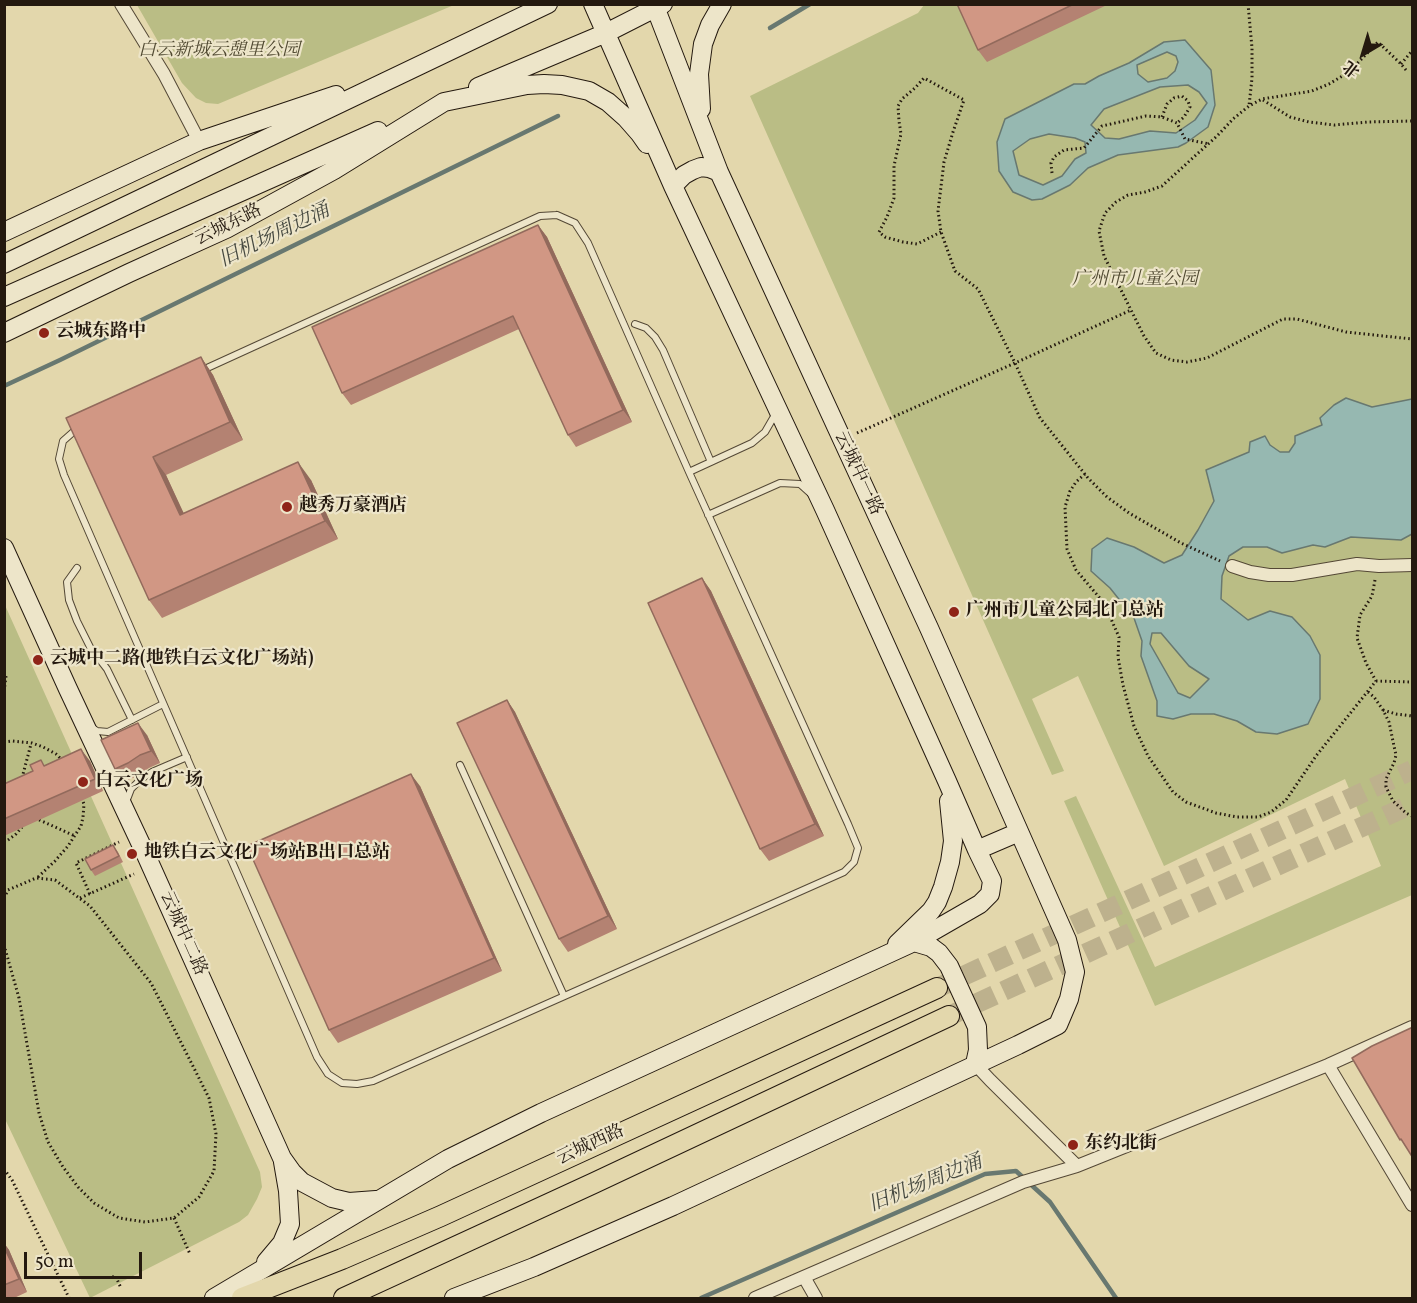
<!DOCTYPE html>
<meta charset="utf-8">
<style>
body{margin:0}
#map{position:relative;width:1417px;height:1303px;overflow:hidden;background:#e3d7ac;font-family:Vollkorn,"Noto Serif SC",serif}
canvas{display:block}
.frame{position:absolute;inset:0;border:6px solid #24190f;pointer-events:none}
.north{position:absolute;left:1333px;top:24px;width:60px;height:60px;-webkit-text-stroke:4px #ede5c9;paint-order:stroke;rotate:218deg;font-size:16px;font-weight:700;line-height:24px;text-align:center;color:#24190f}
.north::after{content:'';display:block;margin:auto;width:21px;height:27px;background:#24190f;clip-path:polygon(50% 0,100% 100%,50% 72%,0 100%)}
.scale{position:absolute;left:24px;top:1252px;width:118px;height:27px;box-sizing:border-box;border:3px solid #24190f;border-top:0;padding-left:8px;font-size:18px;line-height:21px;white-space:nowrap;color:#24190f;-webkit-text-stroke:4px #ede5c9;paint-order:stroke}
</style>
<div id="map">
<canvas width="1417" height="1303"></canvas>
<div class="frame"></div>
<div class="north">北</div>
<div class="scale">50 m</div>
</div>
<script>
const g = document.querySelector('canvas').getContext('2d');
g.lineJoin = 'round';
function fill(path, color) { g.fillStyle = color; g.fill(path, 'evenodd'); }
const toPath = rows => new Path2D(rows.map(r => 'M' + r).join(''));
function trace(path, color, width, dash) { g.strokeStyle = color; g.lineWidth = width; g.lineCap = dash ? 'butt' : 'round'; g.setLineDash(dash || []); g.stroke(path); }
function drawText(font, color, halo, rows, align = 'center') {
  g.font = font + ' Vollkorn,"Noto Serif SC",serif'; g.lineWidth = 4.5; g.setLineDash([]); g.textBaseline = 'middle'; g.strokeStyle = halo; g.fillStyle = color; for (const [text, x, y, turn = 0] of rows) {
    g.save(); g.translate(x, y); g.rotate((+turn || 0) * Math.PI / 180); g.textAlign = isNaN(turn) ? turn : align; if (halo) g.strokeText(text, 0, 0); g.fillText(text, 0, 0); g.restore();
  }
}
fill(toPath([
 [137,5,454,5,218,104,206,103,196,98,182,83],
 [924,5,1412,5,1412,895,1155,1006,1064,801,1076,796,1155,967,1381,866,1345,779,1164,866,1078,676,1032,699,1064,771,1052,775,750,96,918,13],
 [4,603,260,1172,262,1187,257,1199,248,1215,239,1222,90,1298,5,1119]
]), '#babd85');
const water = toPath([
 [1185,40,1211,70,1215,105,1208,127,1186,143,1178,147,1118,155,1088,168,1070,185,1042,199,1032,200,1013,192,999,171,997,142,1005,119,1074,84,1085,84,1099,76,1129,63,1164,42,1185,40],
 [1167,52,1176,56,1178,62,1175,71,1167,78,1148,82,1138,74,1137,65,1167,52],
 [1188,85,1199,92,1207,103,1195,120,1176,133,1150,131,1119,139,1105,138,1091,125,1104,109,1160,87,1188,85],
 [1049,134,1075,138,1085,142,1086,153,1075,159,1062,176,1043,185,1019,175,1013,151,1030,139,1049,134],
 [1346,398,1372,407,1412,399,1412,534,1401,540,1351,537,1325,547,1313,545,1282,553,1267,547,1243,547,1229,556,1222,576,1221,599,1248,620,1270,611,1292,617,1310,636,1320,655,1320,699,1308,724,1277,734,1256,732,1237,721,1214,714,1191,714,1173,719,1157,716,1157,701,1141,656,1142,641,1134,618,1110,588,1091,571,1092,549,1107,538,1134,547,1164,563,1182,555,1198,530,1214,501,1206,470,1249,452,1250,442,1265,436,1270,445,1280,452,1289,452,1295,443,1295,436,1322,425,1320,418,1334,405,1346,398],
 [1152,633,1161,633,1189,666,1209,679,1190,698,1178,693,1150,644,1152,633]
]);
fill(water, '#96b8b1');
trace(water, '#687870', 1.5);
trace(toPath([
 [770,28,810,4],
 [4,386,60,360,558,116],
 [701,1298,985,1174,1016,1171,1050,1202,1116,1298]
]), '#687870', 4.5);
trace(toPath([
 [937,988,1412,770],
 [949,1016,1412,804]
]), '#bdb18d', 20, [20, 10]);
const lane = toPath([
 [557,215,575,223,588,243,689,472,848,824,858,848,854,862,844,872,373,1081,357,1084,342,1083,328,1074,317,1057,64,475,59,459,63,441,80,426,540,216,557,215],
 [635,324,646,328,655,337,663,350,711,462],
 [689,472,752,443,765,432,776,413],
 [708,515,780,483,800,484,810,493],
 [77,568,67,582,69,600,77,621,90,647,107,669,132,720],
 [91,727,97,731,108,732,163,704],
 [460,765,564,996],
 [126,802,131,789,141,779,152,772,187,757]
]);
const street = toPath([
 [121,4,164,74,199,141],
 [1232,566,1250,572,1269,575,1292,575,1357,564,1379,566,1412,565],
 [1328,1065,1412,1205],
 [1077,1166,1328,1065,1412,1027],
 [804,1277,816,1298],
 [755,1298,1023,1182,1077,1166,990,1080,975,1064]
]);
const secondary = toPath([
 [478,87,606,33,663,4],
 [701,109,699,74,703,44,710,25,722,4],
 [673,186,684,175,693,170,701,167,709,168,719,172],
 [4,232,199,141,336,95],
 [4,264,548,4],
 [4,297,378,131],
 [4,333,129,273,226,229,334,170,444,102,527,85,544,84,562,85,589,91,608,102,626,118,640,134,647,144],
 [4,548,68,689,146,855,282,1158,292,1172,302,1182,332,1198,349,1202,376,1200],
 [977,850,1019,832],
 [914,942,931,947,939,953,949,966,977,1027,978,1050,975,1064],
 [897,944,931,911,937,902,943,887,950,862,953,841,949,801],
 [266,1262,282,1243,290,1224,288,1191,283,1162],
 [214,1298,448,1159,541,1113,914,942,980,904,990,894,992,881,977,850,947,781,825,510,673,186,593,4],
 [454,1298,534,1267,673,1206,1018,1045,1058,1025,1069,999,1075,972,1067,940,929,628,719,172,654,4]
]);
const primary = toPath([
 [242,1298,342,1259,441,1216,937,988],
 [344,1298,594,1183,949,1016]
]);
trace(lane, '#544836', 8);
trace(street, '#544836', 14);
trace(secondary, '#24190f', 20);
trace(primary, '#24190f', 22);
trace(toPath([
 [1248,4,1252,48,1252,78,1249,106],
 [1401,64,1412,51],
 [1406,70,1401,64,1378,42,1349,72,1329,84,1312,91,1262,99,1249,106,1233,119,1218,135,1162,186,1145,192,1128,195,1116,202,1105,213,1099,231,1104,256,1144,336,1156,353,1171,360,1187,362,1207,358,1283,319,1297,319,1346,332,1412,339],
 [1263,100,1290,117,1309,122,1334,125,1368,122,1412,121],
 [1162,117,1167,104,1174,98,1182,96,1188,101,1190,107,1184,117,1177,123],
 [1052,173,1051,163,1054,157,1064,150,1084,148,1102,126,1146,116,1162,117,1177,123,1185,139,1209,144],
 [941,232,917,244,903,242,885,237,879,232,887,217,894,198,894,166,901,134,899,121,898,106,902,99,915,88,924,78,964,100,953,132,944,162,938,211,941,232,955,271,978,289,1015,363,1040,418,1088,478,1107,497,1129,513,1181,543,1220,561],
 [857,433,1015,363,1131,310],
 [1085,474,1076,482,1070,491,1065,507,1067,549,1076,570,1104,603,1119,637,1118,657,1123,685,1134,726,1148,756,1173,792,1186,802,1216,813,1237,817,1258,817,1271,812,1286,800,1316,756,1376,681,1366,663,1357,638,1360,615,1372,596,1375,580],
 [4,672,6,676,4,692],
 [1376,681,1412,682],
 [1368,692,1374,697,1383,710,1389,722,1394,746,1396,755,1394,763,1386,779,1386,787,1393,801,1406,813,1412,816],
 [1383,710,1396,714,1412,716],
 [4,742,12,741,32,743,43,747,56,754,63,761],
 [22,778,31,744],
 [35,818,75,836],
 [8,840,16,834,22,827],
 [38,877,55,861,68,846,81,826,83,817,84,804,82,799],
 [90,894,76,863,119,842],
 [4,898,8,890,36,878,55,880,90,906,151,983,209,1098,216,1134,214,1171,199,1197,174,1218,145,1222,119,1218,94,1203,78,1187,63,1167,48,1142,39,1113,19,998,4,945],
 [80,898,134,874],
 [4,1169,12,1180,69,1298],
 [174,1218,190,1254],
 [113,1277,115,1275,121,1288]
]), '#24190f', 3, [1.5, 3]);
trace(lane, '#ede5c9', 6);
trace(street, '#ede5c9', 12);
trace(secondary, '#ede5c9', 18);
trace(primary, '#e3d7ac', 20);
fill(toPath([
 [957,4,1109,4,987,62,978,50],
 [538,225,547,237,632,422,576,447,568,435,519,329,351,405,342,393],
 [201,357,213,375,243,440,166,475,183,513,311,480,338,539,162,618,149,600,66,418],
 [702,578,711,591,824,836,769,861,760,849],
 [507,700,515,712,617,929,568,952,559,939],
 [147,735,160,763,149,768,137,776,124,782,115,769],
 [90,761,103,791,4,836,4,784,45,765],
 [420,786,502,971,338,1043,329,1030],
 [113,845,118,852,123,862,95,876,91,870],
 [4,1243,9,1250,27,1292,12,1299,4,1299]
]), '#b48272');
fill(toPath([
 [538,225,547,237,632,422,623,410],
 [201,357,213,375,243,440,230,422],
 [153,457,166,475,193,533,180,515],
 [298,462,311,480,338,539,325,521],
 [702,578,711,591,824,836,815,824],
 [507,700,515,712,617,929,608,916],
 [138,723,147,735,160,763,151,751],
 [81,749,90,761,103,791,95,779],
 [411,774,420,786,502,971,494,958],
 [4,1243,9,1250,27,1292,19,1279,4,1247]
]), '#926a5c');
const building = toPath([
 [957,4,1074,4,978,50,957,4],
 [538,225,623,410,568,435,513,316,342,393,312,327,538,225],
 [201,357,230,422,153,457,180,515,298,462,325,521,149,600,66,418,201,357],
 [702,578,815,824,760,849,648,603,702,578],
 [507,700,608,916,559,939,457,723,507,700],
 [138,723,151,751,140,755,128,763,115,769,101,740,138,723],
 [81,749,95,779,4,819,4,784,33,771,30,765,41,760,44,766,81,749],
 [411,774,494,958,329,1030,247,846,411,774],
 [113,845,119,856,91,870,85,859,113,845],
 [1413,1027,1413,1158,1401,1139,1400,1140,1352,1058,1372,1046,1413,1027],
 [4,1247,19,1279,4,1285,4,1247]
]);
fill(building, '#d19784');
trace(building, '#926a5c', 1.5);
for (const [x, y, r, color] of [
 [44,333,6,"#8f2418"],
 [287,507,6,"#8f2418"],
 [954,612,6,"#8f2418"],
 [38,660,6,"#8f2418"],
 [83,782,6,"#8f2418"],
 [132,854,6,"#8f2418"],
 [1073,1145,6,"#8f2418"]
]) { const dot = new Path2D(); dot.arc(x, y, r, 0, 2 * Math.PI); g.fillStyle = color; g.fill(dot); trace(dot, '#ede5c9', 2); }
drawText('italic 18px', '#514a32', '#ede5c9', [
 ["白云新城云憩里公园",219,52],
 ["广州市儿童公园",1135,281]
]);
drawText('18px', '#24190f', '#ede5c9', [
 ["云城东路",229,226,-26],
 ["云城中一路",857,474,65],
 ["云城中二路",182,934,66],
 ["云城西路",591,1146,-25]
]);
drawText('bold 18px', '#24190f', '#ede5c9', [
 ["云城东路中",56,333],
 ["越秀万豪酒店",299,507],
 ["广州市儿童公园北门总站",966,612],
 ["云城中二路(地铁白云文化广场站)",50,660],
 ["白云文化广场",95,782],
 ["地铁白云文化广场站B出口总站",144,854],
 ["东约北街",1085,1145]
], 'left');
drawText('italic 20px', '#464940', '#ede5c9', [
 ["旧机场周边涌",275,237,-26],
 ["旧机场周边涌",926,1185,-22]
]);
</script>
